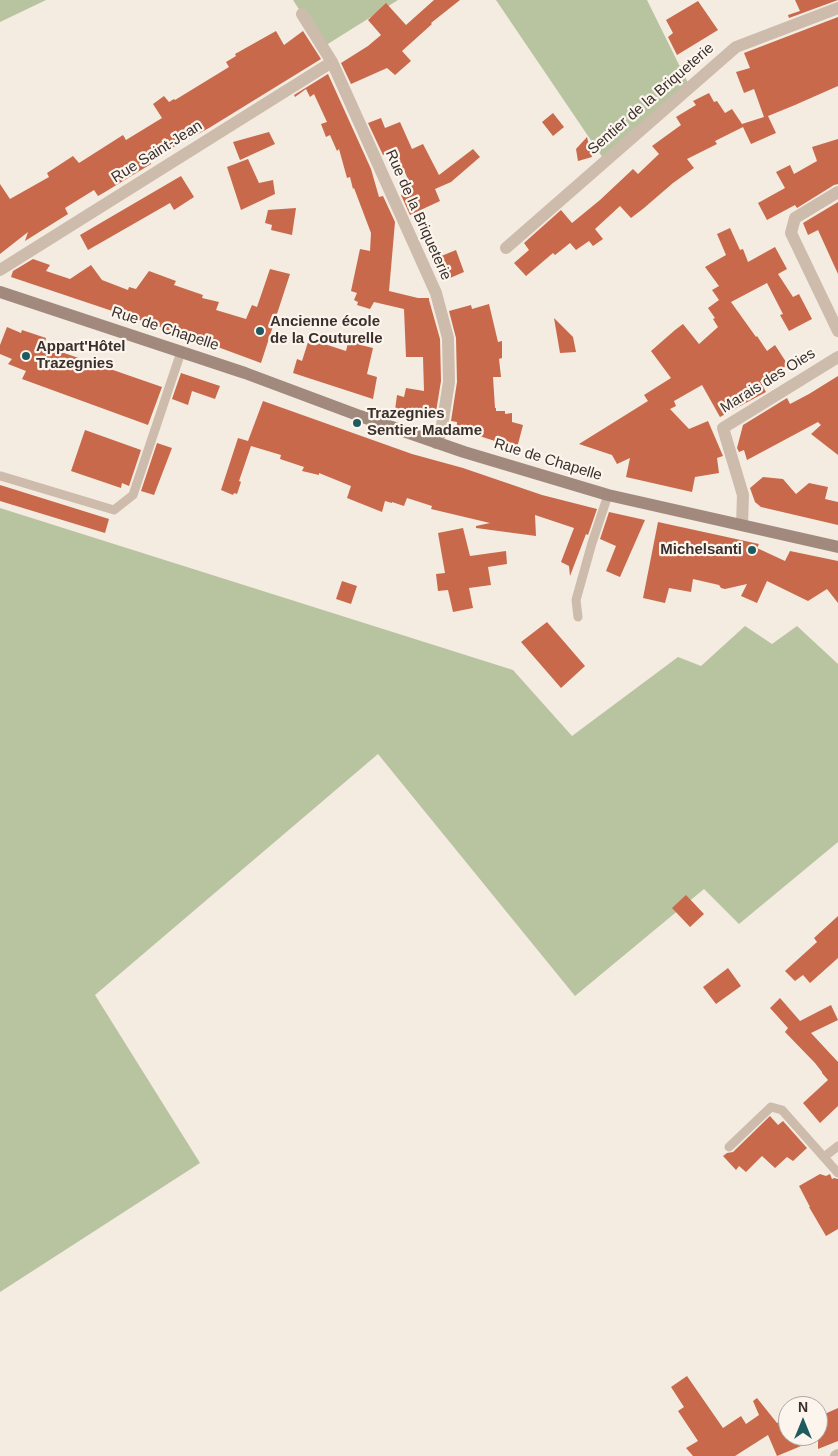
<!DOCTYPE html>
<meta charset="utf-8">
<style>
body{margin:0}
#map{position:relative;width:838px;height:1456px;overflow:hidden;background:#f4ebe1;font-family:Helvetica,sans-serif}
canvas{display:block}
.north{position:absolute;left:778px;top:1396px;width:50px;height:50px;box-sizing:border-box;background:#fbf5ee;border:1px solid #aea6a0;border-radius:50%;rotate:0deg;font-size:14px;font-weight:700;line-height:20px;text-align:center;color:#3b302b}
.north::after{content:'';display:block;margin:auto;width:18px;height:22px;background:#1f5a5e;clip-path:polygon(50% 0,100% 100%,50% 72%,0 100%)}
</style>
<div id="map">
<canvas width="838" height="1456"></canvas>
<div class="north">N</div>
</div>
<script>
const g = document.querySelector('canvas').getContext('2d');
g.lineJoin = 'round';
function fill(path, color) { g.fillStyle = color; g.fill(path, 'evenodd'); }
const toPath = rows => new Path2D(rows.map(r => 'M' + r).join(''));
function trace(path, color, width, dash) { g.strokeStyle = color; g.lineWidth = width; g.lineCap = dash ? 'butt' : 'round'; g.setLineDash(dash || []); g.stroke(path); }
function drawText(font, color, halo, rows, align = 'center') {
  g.font = font + ' Helvetica,sans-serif'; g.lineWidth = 4.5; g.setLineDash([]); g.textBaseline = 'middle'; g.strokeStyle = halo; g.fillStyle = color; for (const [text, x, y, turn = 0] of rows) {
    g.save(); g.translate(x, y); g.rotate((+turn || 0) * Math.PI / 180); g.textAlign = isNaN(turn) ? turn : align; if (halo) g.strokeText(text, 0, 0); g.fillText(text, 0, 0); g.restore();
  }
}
fill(toPath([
 [0,0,46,0,0,22],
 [293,0,398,0,323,47],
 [496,0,647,0,690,87,605,161],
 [0,508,513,670,572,736,678,657,701,666,745,626,772,644,797,626,838,664,838,842,739,924,704,889,575,996,378,754,95,995,200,1163,0,1292]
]), '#b8c4a0');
fill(toPath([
 [434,0,460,0,431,23,432,24,402,51,411,61,395,75,387,68,351,84,341,63,368,46,381,35,368,20,386,3,406,25],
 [795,0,838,0,789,18,788,15,800,11],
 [698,1,718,30,677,55,668,37,673,33,666,20],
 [838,17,838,86,795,105,768,116,776,133,751,144,743,127,715,141,717,144,687,159,694,168,673,183,644,208,631,218,620,206,595,229,603,239,593,246,589,241,576,250,570,243,555,255,553,253,526,276,514,263,529,250,524,243,561,210,572,223,600,200,633,169,638,174,659,154,652,146,681,125,676,117,696,105,693,101,709,93,714,102,717,101,725,113,732,109,742,124,764,117,754,89,744,93,736,72,750,68,744,53],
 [276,31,284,45,303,31,321,59,209,128,149,160,151,164,105,192,98,196,94,190,65,208,68,214,25,241,28,232,0,254,0,184,10,199,49,177,47,173,73,156,79,163,123,135,126,140,162,118,153,104,164,96,169,102,174,99,175,100,229,67,226,62,236,56,235,54],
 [328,74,371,169,379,197,383,196,395,222,389,291,418,298,429,298,429,300,440,339,441,381,435,418,395,410,397,395,404,397,406,388,424,391,423,357,406,357,404,309,374,302,370,309,357,305,358,302,354,300,357,293,351,291,360,249,370,251,371,233,354,188,353,189,350,177,347,178,339,149,337,151,330,135,326,137,321,124,327,122,314,94,310,97,306,89,295,97,294,95],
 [553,113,564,127,553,136,542,122],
 [381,118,385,128,400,122,412,149,423,144,439,175,473,149,480,157,451,182,435,189,440,201,410,215,401,195,413,190,403,168,400,168,392,151,383,155,368,123],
 [269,132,275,144,240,160,233,142],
 [587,137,592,157,578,161,576,149],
 [838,139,838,184,834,185,797,208,795,205,767,220,758,203,785,188,776,172,790,165,794,174,817,161,812,147],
 [248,159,259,183,273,180,275,194,241,210,227,167],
 [181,176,194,197,174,210,170,203,88,250,80,235],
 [838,202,838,274,818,230,808,235,803,223],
 [296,208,292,235,271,230,272,225,265,223,268,210],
 [730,228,740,250,743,249,748,262,775,247,787,269,778,274,793,297,799,294,812,319,789,331,780,315,783,314,767,283,731,302,756,337,757,336,767,351,775,345,788,365,760,381,766,392,720,417,702,385,674,401,676,406,670,409,689,429,708,421,723,456,717,458,719,473,695,477,692,492,626,477,630,458,617,464,612,455,579,444,648,401,644,395,671,378,651,351,675,330,683,324,699,344,718,327,713,319,715,318,708,308,719,300,712,290,719,286,705,267,726,255,717,234],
 [456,250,464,272,443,281,434,259],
 [33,259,50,265,46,271,70,279,91,265,102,280,128,290,129,287,136,289,149,271,176,281,174,285,203,295,202,298,219,302,216,310,246,319,252,305,257,307,270,269,290,274,261,363,188,336,187,338,157,326,11,277,13,271],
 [489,304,498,342,502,341,502,358,499,359,501,377,493,377,495,408,496,408,496,411,505,411,505,414,512,413,512,422,523,425,517,448,473,434,456,433,457,422,451,421,457,382,456,338,449,311,471,305,472,309],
 [554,318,573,337,576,352,560,353],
 [7,327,21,333,22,330,46,338,44,346,162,387,148,425,22,379,26,371,8,364,12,359,0,354,0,345],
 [309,339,346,351,349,339,362,342,361,345,373,348,367,374,377,377,373,399,293,373,297,359,302,361],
 [181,373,220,386,215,399,192,391,188,405,172,399],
 [838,376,838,455,811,434,821,425,818,422,747,460,744,450,739,452,737,448,743,425,787,398,790,404,809,394],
 [263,401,412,454,463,468,542,495,597,509,588,535,586,534,570,576,569,566,561,562,574,528,535,515,536,536,476,528,476,526,490,523,431,509,432,506,407,498,404,506,392,502,392,503,385,501,382,512,347,498,351,486,319,473,319,475,302,471,304,467,280,459,281,455,251,446,239,481,241,482,237,494,234,493,233,495,221,490,238,438,248,441],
 [85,430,141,450,129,486,122,483,121,488,71,471],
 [157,443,172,448,154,495,141,491],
 [763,477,783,479,796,494,809,483,828,487,825,499,838,502,838,525,761,507,755,502,750,488],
 [0,485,109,519,105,533,0,501],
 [609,512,645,520,620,577,606,571,616,546,600,539],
 [658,522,759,544,757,548,785,561,790,551,838,561,838,603,827,589,808,601,767,581,757,603,741,596,747,584,725,589,721,588,719,585,693,579,691,592,669,588,665,603,643,598],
 [463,528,470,556,506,551,507,564,488,567,491,585,469,588,473,608,453,612,448,590,438,591,436,574,445,573,438,533],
 [342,581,357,586,351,604,336,599],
 [547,622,585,666,561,688,521,642],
 [686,895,704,914,690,927,672,908],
 [838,916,838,958,810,983,803,975,795,981,785,971,817,942,814,938],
 [728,968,741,986,716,1004,703,987],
 [780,998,800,1021,831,1005,838,1020,811,1033,838,1062,838,1106,820,1123,803,1103,828,1080,822,1073,822,1072,815,1063,785,1032,788,1028,770,1008],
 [770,1116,778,1125,783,1121,807,1148,793,1161,787,1157,775,1168,762,1156,746,1172,739,1166,736,1170,723,1156,727,1153,733,1152],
 [820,1174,826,1176,830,1174,832,1179,834,1178,838,1179,838,1229,826,1236,809,1207,810,1207,799,1186],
 [687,1376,723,1428,741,1416,746,1424,759,1415,753,1401,757,1398,777,1423,782,1421,784,1423,788,1422,788,1436,797,1436,801,1446,777,1456,768,1435,735,1456,693,1456,686,1448,698,1441,678,1411,684,1407,671,1387],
 [838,1408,838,1441,818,1449,818,1417]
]), '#c8694b');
trace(toPath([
 [1,476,114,510,133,495,181,352],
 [578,617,576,600,592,543,608,495],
 [729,1147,771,1107,782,1110,838,1173],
 [824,1157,838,1146]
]), '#cdbbac', 9);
trace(toPath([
 [302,14,332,62,436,293,448,338,449,382,441,432,436,443],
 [838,192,795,218,791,233,838,331],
 [506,248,736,47,838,8],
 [0,270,332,62],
 [742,525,743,495,723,428,838,357],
 [836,1456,838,1455]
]), '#cdbbac', 12);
trace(toPath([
 [0,292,245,373,360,416,464,452,608,495,838,547]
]), '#a18a7d', 12);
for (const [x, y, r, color] of [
 [260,331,5,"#1f5a5e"],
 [26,356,5,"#1f5a5e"],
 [357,423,5,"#1f5a5e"],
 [752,550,5,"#1f5a5e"]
]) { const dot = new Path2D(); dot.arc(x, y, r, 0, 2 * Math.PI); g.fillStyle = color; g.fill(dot); trace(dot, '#fbf5ee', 2); }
drawText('15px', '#3b302b', '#fbf5ee', [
 ["Sentier de la Briqueterie",651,99,-41],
 ["Rue Saint-Jean",157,152,-32],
 ["Rue de la Briqueterie",418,215,66],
 ["Rue de Chapelle",165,329,18],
 ["Marais des Oies",768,381,-32],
 ["Rue de Chapelle",548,460,17]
]);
drawText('bold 15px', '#3b302b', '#fbf5ee', [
 ["Ancienne école",270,322],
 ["de la Couturelle",270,339],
 ["Appart'Hôtel",36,347],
 ["Trazegnies",36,364],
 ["Trazegnies",367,414],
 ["Sentier Madame",367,431],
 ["Michelsanti",742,550,"right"]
], 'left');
</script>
